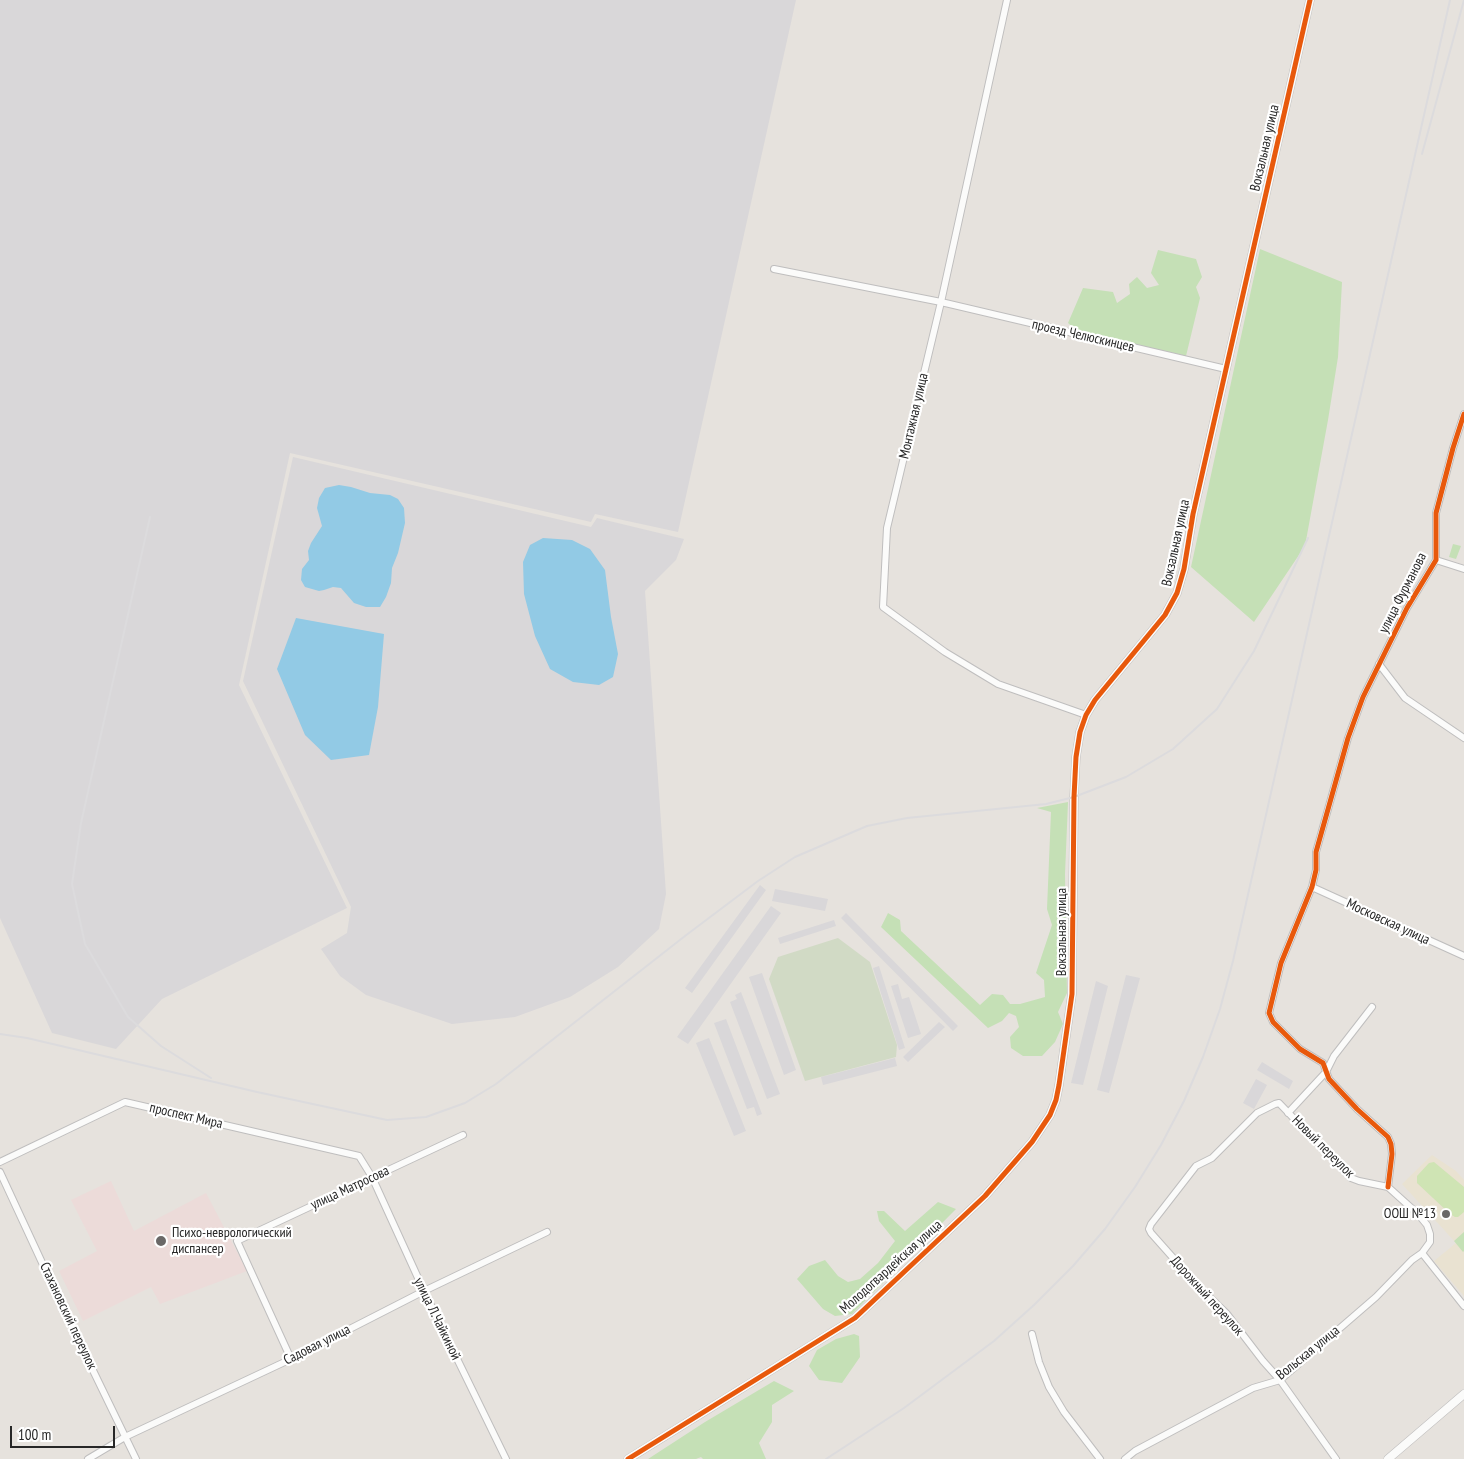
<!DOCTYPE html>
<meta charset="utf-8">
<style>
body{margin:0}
#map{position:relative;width:1464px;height:1459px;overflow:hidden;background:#e6e2dd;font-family:"PT Sans Narrow",sans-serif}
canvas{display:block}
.scale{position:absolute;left:10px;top:1426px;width:105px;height:22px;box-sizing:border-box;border:2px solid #272727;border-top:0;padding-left:6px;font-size:15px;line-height:18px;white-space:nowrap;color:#272727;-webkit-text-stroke:4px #fff;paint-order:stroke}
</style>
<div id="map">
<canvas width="1464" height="1459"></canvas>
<div class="scale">100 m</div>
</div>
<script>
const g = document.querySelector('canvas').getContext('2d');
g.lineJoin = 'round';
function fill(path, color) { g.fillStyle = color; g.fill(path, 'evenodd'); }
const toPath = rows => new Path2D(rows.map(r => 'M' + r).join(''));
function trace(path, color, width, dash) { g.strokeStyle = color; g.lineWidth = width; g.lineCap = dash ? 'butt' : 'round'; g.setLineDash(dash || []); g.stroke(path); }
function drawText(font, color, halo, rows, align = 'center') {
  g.font = font + ' "PT Sans Narrow",sans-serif'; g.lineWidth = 4.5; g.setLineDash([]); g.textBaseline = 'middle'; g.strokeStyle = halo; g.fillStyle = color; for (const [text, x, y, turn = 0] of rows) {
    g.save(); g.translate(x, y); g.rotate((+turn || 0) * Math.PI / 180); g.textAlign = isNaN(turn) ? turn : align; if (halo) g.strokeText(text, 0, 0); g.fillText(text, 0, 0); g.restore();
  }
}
fill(toPath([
 [0,0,796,0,678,532,595,514,591,522,290,453,239,685,347,908,162,999,116,1049,52,1033,0,918],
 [293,457,591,527,597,518,684,539,676,560,645,591,666,894,659,929,618,967,570,997,515,1017,452,1024,366,995,340,976,321,949,347,933,351,907,243,681],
 [760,885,766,890,692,993,685,988],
 [775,889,828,899,825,911,772,901],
 [771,906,781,913,688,1044,677,1037],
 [846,913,958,1026,953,1031,841,918],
 [834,920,836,926,780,944,778,938],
 [879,966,905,1048,899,1050,873,968],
 [762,973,796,1070,784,1075,749,977],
 [1126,975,1140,978,1109,1093,1097,1090],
 [1096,981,1108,986,1083,1085,1071,1083],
 [898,984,902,999,909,997,921,1034,908,1038,891,986],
 [741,992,780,1094,767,1099,730,1002,737,999,735,995],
 [726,1019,762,1114,757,1116,754,1107,747,1109,714,1023],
 [939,1022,945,1027,908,1062,903,1057],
 [709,1038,746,1131,734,1136,696,1043],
 [895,1058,897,1066,823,1085,821,1077],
 [1262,1062,1293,1081,1289,1089,1257,1070],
 [1256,1079,1267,1085,1254,1109,1243,1103]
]), '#d9d7d9');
fill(toPath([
 [1432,1155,1456,1171,1464,1180,1464,1296,1434,1261,1456,1243,1402,1184]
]), '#e9e2d1');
fill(toPath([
 [111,1181,134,1231,206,1193,247,1271,160,1304,151,1287,83,1321,59,1271,97,1251,71,1200]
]), '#ecdbd9');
fill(toPath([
 [1260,249,1342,282,1338,357,1328,420,1305,546,1254,622,1191,567],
 [1158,250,1196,259,1202,277,1196,287,1200,298,1186,356,1077,331,1068,323,1083,288,1113,292,1117,303,1130,294,1129,284,1137,277,1147,288,1159,285,1151,273],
 [1453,544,1461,546,1456,559,1449,557],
 [1068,802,1065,874,1067,993,1058,1012,1063,1024,1055,1042,1042,1056,1023,1056,1011,1048,1010,1037,1019,1027,1016,1016,1009,1013,1002,1021,988,1028,881,927,888,913,900,920,901,931,980,1005,992,994,1003,995,1010,1004,1020,1004,1045,997,1044,980,1036,973,1052,925,1047,909,1051,812,1037,808],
 [938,1202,956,1209,852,1314,835,1316,823,1309,797,1279,809,1266,825,1260,838,1276,848,1282,860,1279,878,1263,895,1241,879,1221,877,1211,884,1211,905,1231],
 [1464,1232,1464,1251,1463,1252,1454,1241],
 [854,1334,859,1336,860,1357,842,1383,819,1380,809,1366,817,1350,836,1339],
 [774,1381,794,1391,772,1405,772,1422,759,1443,766,1459,703,1459,701,1457,696,1459,648,1459,705,1422]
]), '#c5e0b6');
fill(toPath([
 [838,938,870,962,897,1045,896,1057,805,1081,769,979,778,957]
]), '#d1dac5');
fill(toPath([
 [1434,1162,1464,1187,1464,1212,1458,1217,1455,1217,1450,1214,1417,1183,1417,1176,1429,1163]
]), '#cfe4b4');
fill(toPath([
 [339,485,351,487,370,493,390,495,398,499,404,508,405,523,398,553,392,568,391,583,386,597,380,607,366,607,354,603,341,588,333,587,324,590,319,591,305,587,301,580,302,569,309,560,308,551,311,543,322,526,317,508,319,498,325,488],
 [543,538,572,540,590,549,605,570,611,617,618,654,613,677,599,685,573,682,550,669,535,636,524,594,523,562,530,545],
 [296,618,384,634,378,707,369,755,331,760,305,735,277,669]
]), '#92cae5');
const minor = toPath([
 [1007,0,941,302,887,528,883,607,945,652,998,684,1086,715],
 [774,269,941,302,1226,369],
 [1436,560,1464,569],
 [1379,664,1405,698,1464,738],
 [1312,887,1464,956],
 [1288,1113,1326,1072,1334,1056,1372,1007],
 [0,1162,125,1102,359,1156,372,1177,424,1291,506,1459],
 [0,1172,70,1323,136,1459],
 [1388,1187,1392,1154,1391,1144,1388,1137,1357,1109,1329,1079,1323,1063,1300,1049,1273,1022,1269,1013,1281,963,1312,887,1316,870,1316,852,1348,738,1363,697,1407,608,1436,560,1436,513,1453,448,1464,414],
 [1032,1334,1039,1362,1049,1387,1064,1412,1100,1459],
 [291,1359,237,1241,463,1135],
 [88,1459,125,1437,291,1359,424,1291,547,1232],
 [1125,1459,1135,1451,1253,1388,1280,1380,1376,1297,1412,1260,1422,1253],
 [1336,1459,1280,1380,1263,1361,1227,1314,1199,1287,1151,1233,1149,1229,1151,1224,1196,1166,1212,1158,1257,1113,1275,1104,1279,1103,1351,1178,1359,1181,1388,1187,1418,1214,1427,1225,1430,1234,1430,1242,1422,1253,1464,1306]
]);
const tertiary = toPath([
 [628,1459,855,1318,985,1196,1032,1142,1050,1115,1056,1100,1059,1085,1072,994,1074,797,1076,757,1080,732,1086,715,1095,700,1165,615,1177,593,1184,569,1193,514,1310,0],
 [1388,1459,1464,1394]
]);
trace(minor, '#bfbebe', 8);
trace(tertiary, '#bfbebe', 9);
trace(minor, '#fbfbfa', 6);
trace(tertiary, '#fbfbfa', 8);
trace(toPath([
 [1422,154,1464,0],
 [150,517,81,823,72,884,85,944,128,1017,161,1046,211,1078],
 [0,1034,27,1038,257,1092,387,1120,426,1117,465,1103,496,1084,685,936,758,881,795,857,867,826,907,818,1046,804,1074,797,1126,777,1173,749,1217,709,1254,651,1308,538],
 [826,1459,904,1408,994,1341,1034,1305,1073,1266,1105,1229,1135,1187,1161,1145,1184,1101,1203,1057,1220,1009,1233,961,1450,0]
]), '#dcdbdd', 2);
trace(toPath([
 [1388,1187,1392,1154,1391,1144,1388,1137,1357,1109,1329,1079,1323,1063,1300,1049,1273,1022,1269,1013,1281,963,1312,887,1316,870,1316,852,1348,738,1363,697,1407,608,1436,560,1436,513,1453,448,1464,414],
 [628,1459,855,1318,985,1196,1032,1142,1050,1115,1056,1100,1059,1085,1072,994,1074,797,1076,757,1080,732,1086,715,1095,700,1165,615,1177,593,1184,569,1193,514,1310,0]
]), '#e8590c', 5);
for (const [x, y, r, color] of [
 [1446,1214,5,"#6a6867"],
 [161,1241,6,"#6a6867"]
]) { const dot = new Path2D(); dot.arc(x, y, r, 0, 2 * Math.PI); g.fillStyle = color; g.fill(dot); trace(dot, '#fff', 2); }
drawText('14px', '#272727', '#fff', [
 ["Вокзальная улица",1265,148,-77],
 ["проезд Челюскинцев",1083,336,13],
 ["Монтажная улица",914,416,-77],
 ["Вокзальная улица",1176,543,-78],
 ["улица Фурманова",1403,593,-63],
 ["Московская улица",1388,922,25],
 ["Вокзальная улица",1062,932,-90],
 ["проспект Мира",186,1116,13],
 ["Новый переулок",1323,1147,45],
 ["улица Матросова",350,1188,-25],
 ["Молодогвардейская улица",891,1267,-42],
 ["Дорожный переулок",1207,1296,48],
 ["Стахановский переулок",68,1316,65],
 ["улица Л.Чайкиной",437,1319,64],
 ["Садовая улица",317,1345,-27],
 ["Вольская улица",1308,1353,-39]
]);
drawText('14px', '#272727', '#fff', [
 ["ООШ №13",1436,1214],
 ["Психо-неврологический",172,1233,"left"],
 ["диспансер",172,1249,"left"]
], 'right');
</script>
